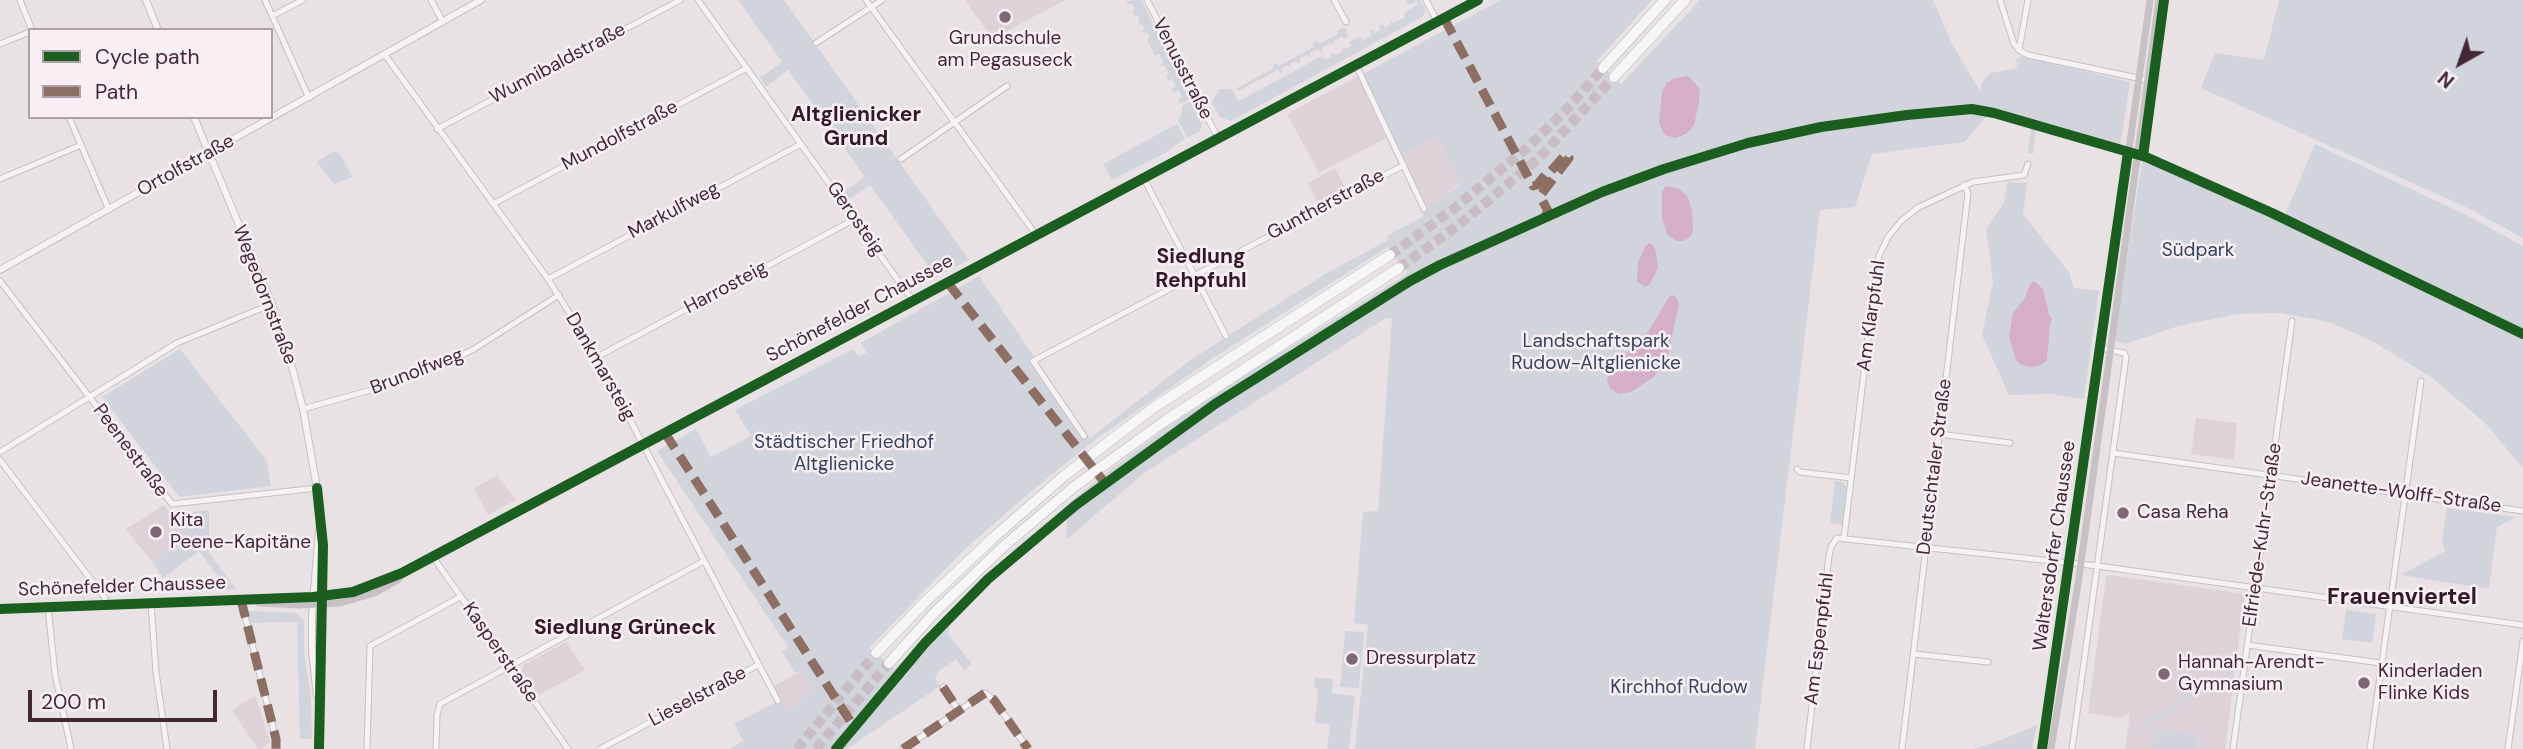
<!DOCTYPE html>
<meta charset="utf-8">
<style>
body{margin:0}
#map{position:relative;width:2523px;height:749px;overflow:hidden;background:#e8e2e5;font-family:"DM Sans",sans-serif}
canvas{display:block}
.legend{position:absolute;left:28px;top:28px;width:245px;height:91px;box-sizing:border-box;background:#f7eff4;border:2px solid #af9fa8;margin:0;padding:9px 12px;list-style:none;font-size:21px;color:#432736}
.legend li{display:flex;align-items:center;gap:14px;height:35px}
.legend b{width:35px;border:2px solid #af9fa8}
.north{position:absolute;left:2425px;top:28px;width:70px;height:70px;-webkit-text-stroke:5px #f7eff4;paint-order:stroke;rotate:220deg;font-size:19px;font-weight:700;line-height:28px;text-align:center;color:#432736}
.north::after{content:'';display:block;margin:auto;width:24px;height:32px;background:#432736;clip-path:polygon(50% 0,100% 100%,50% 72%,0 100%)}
.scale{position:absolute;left:28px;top:690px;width:189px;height:32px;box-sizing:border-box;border:4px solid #432736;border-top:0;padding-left:9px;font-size:21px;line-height:24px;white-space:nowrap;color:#432736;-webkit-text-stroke:5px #f7eff4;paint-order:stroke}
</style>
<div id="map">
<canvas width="2523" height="749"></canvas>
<ul class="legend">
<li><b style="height:9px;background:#1b5e20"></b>Cycle path</li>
<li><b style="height:9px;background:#8d6e63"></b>Path</li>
</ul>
<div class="north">N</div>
<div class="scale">200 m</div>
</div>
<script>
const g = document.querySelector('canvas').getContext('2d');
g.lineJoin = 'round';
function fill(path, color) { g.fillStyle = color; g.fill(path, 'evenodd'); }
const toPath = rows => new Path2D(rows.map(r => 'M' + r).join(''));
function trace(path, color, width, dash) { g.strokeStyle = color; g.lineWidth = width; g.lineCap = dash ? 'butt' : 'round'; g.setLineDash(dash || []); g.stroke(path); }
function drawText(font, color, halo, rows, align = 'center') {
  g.font = font + ' "DM Sans",sans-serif'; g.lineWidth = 5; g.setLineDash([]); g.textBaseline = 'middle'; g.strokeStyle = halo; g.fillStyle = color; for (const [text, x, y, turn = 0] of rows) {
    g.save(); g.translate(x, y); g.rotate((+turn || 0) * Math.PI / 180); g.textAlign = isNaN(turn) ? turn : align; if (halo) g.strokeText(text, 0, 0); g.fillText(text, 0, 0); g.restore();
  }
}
fill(toPath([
 [965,0,1065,0,996,37,989,34],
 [1358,76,1386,138,1319,173,1287,114],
 [1437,137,1460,183,1428,208,1401,155],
 [1335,168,1346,189,1318,204,1308,183],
 [2196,418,2237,423,2234,460,2191,454],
 [497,476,516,500,488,515,474,488],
 [164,505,187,535,152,562,126,529],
 [2109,575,2245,594,2225,749,2125,749,2130,713,2121,718,2088,713,2106,577],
 [566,642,585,670,539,695,522,671,523,665],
 [802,670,813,691,802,702,786,711,773,687],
 [255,695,270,742,261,749,258,749,232,711]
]), '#ddd2d7');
fill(toPath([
 [738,0,784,0,969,260,936,277,870,185,849,199,849,202,841,191,845,191,865,177,788,70,766,87,759,76,763,76,782,62],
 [1141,0,1190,99,1180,104,1178,100,1182,97,1178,90,1174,92,1172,89,1176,86,1172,79,1168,81,1166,76,1169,74,1164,65,1160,66,1163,62,1159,54,1155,56,1147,39,1150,37,1147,32,1144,34,1142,30,1145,29,1142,23,1139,25,1138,22,1140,20,1138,15,1134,16,1132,12,1135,10,1131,3,1128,4,1126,1],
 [1406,0,1420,0,1426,11,1422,17,1231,121,1220,117,1212,102,1219,89,1232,89,1239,101,1322,56,1325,60,1331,57,1331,52,1334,55,1343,51,1343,46,1346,49,1351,46,1349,42,1361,36,1363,40,1372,35,1370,31,1373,29,1375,33,1380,30,1379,26,1383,24,1385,28,1390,25,1390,20,1394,23,1405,17,1404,13,1418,4,1417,1,1409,5],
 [1501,0,1652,0,1597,61,1621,84,1700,0,1933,0,1951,42,1980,91,1983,81,1990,73,2017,68,2016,59,2022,56,2130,82,2119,152,2036,128,2033,154,2028,153,2031,127,1988,114,1965,142,1872,154,1855,207,1820,210,1755,749,1355,749,1368,625,1354,623,1363,512,1378,511,1392,319,1386,318,1144,473,1066,540,1067,515,951,618,948,634,972,664,964,670,956,659,938,672,935,678,940,686,847,749,729,749,743,741,734,724,780,700,787,711,801,702,800,698,813,691,802,670,796,673,782,652,788,647,657,451,696,429,711,457,751,436,735,410,853,349,859,357,867,352,861,343,979,276,1090,438,1189,361,1325,274,1388,240,1387,236,1422,217,1428,208,1460,184,1437,137,1401,155,1363,74],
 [1388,247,1407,272,1406,275,1254,369,1170,425,1098,479,1018,546,943,618,895,669,869,648,964,550,1029,493,1096,439,1216,356],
 [2279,0,2523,0,2523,238,2470,209,2201,88,2215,53,2264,60],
 [1343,28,1346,29,1348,37,1344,39,1342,36,1334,41,1333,45,1330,43,1322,47,1323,50,1320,52,1318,49,1310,53,1310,57,1307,55,1299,59,1301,62,1298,63,1296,61,1290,64,1291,68,1287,65,1281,69,1282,72,1280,73,1278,70,1238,91,1237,88,1274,68,1273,64,1276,63,1279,66,1314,47,1313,43,1317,41,1319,44,1338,34,1337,31],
 [1191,101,1202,125,1200,131,1188,138,1178,120,1182,114,1182,106],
 [1177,124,1185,139,1165,153,1112,180,1103,164],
 [2315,144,2466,215,2523,246,2523,468,2485,423,2431,377,2372,341,2329,322,2280,313,2238,314,2178,326,2126,344,2114,341,2143,156,2213,182,2460,300,2285,215],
 [334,151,340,154,353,177,334,184,317,162],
 [2007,182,2027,183,2023,214,2069,272,2074,288,2099,291,2084,399,2051,394,2009,395,1982,335,1993,282,1986,230,2004,202],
 [180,349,267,461,271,486,179,497,102,397],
 [1835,481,1843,482,1847,488,1843,525,1830,523],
 [2447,508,2516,517,2497,527,2489,589,2401,575,2445,551,2442,542],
 [209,510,209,553,236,589,218,590,218,576,199,551,163,578,152,562,186,535,171,515],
 [2346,610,2376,614,2372,643,2342,639],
 [247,611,296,613,304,620,304,652,311,697,312,739,300,739,297,622,250,623],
 [1345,631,1364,632,1359,688,1340,687],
 [2231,669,2233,673,2135,734,2136,728],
 [1315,677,1333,679,1332,693,1355,696,1349,749,1327,749,1330,724,1315,723,1318,689,1314,688],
 [2037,725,2032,749,1974,749,2006,738],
 [2155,729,2197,734,2195,749,2152,749]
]), '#d2d4dc');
fill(toPath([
 [1688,76,1700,89,1699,102,1694,125,1686,134,1675,138,1665,135,1659,123,1662,92,1667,82,1675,78],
 [1666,186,1680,189,1687,196,1692,210,1693,232,1689,238,1683,241,1676,241,1667,234,1662,218,1662,191],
 [1649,243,1653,245,1656,253,1658,267,1650,284,1645,287,1637,281,1638,263,1645,247],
 [2034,281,2043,289,2049,314,2052,319,2050,324,2047,360,2041,365,2029,367,2020,364,2016,360,2009,336,2013,313,2025,298,2030,284],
 [1673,295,1677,298,1679,304,1668,355,1654,377,1631,392,1618,394,1610,388,1607,381,1609,372,1648,332,1669,297]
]), '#d5aec8');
trace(toPath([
 [1390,255,1452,210,1527,148,1568,108,1603,68],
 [1399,268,1460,224,1539,158,1614,77],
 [797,749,876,653],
 [816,749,889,663]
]), '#c7bdc2', 10, [10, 5]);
const minor = toPath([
 [20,0,32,30],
 [265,0,309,98],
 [431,0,443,22],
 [698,0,913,301],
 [866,0,1037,236],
 [1147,0,1218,138],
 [1334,0,1346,22],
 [1426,0,1437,21],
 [2000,0,2014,44,2019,50,2028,55,2147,80],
 [272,16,303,0],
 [816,43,882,0],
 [0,44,30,32],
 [2019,50,2028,0],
 [385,55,548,279,597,357,778,701],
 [1356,65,1424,209],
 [69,117,109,210],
 [437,129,680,0],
 [901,159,1007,86],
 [1143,177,1226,336],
 [0,179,81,145],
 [493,204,747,68],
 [548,279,801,144],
 [0,281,172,504,317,488],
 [597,357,855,219],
 [303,409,371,390,448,362,474,349,559,295],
 [1939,434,2010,443],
 [1084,436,1033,361,1404,165],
 [0,452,177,343,272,304],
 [2113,453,2523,511],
 [0,460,105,598,106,604],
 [1797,469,1800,472,1851,478],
 [1844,538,1876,272,1879,256,1888,237,1902,220,1919,207,1973,182,2024,175,2028,164],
 [433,557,568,749],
 [241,600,276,739,276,749],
 [151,603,156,672,167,749],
 [48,607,55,674,71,749],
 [2247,645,2381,663],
 [1914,654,1988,662],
 [943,687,959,711],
 [367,749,370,646,460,597],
 [436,749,437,715,440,704,704,561],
 [600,749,758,665],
 [903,749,985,693,994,700,1028,749],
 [1807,749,1829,556,1831,547,1837,538,2098,566,2523,625],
 [1902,749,1968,193,1964,185],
 [2072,749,2126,357,2124,353,2101,348],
 [2233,749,2292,321],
 [2370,749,2421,381],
 [2508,749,2523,641]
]);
const tertiary = toPath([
 [146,0,158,30],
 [194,117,272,304,290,359,303,409,317,488,323,545,319,749],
 [0,270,481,0],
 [317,696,312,651,312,616,319,529]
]);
const motorway = toPath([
 [1603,68,1665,0],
 [1614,77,1685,0],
 [876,653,924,603,993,538,1064,476,1153,408,1390,255],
 [889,663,936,611,1004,546,1075,486,1165,421,1399,268]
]);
trace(minor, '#c6c0c3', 7);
trace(tertiary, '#c6c0c3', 8);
trace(motorway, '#bdb4b9', 11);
trace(minor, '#f4f2f3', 5);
trace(tertiary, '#f4f2f3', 6);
trace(toPath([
 [259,603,300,605,340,603,375,593,399,579,402,573],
 [0,609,313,597,353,592,402,573,1478,0],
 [2042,749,2075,533,2150,0],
 [2051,749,2078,584,2159,0]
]), '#c7c0c4', 7);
trace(motorway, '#f7f6f6', 10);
trace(toPath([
 [1444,18,1533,186,1537,185,1549,170,1551,171,1566,154,1569,158,1540,196,1548,211,1545,216],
 [948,283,1105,483],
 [665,433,854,727],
 [241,600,276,739,276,749],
 [943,687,959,711],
 [903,749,985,693,994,700,1028,749]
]), '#8d6e63', 9, [18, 9]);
trace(toPath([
 [2143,156,2164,0],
 [317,488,323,545,319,749],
 [0,609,313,597,353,592,402,573,1478,0],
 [836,749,925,643,988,579,1076,505,1215,404,1410,281,1440,265,1602,192,1664,169,1748,143,1821,127,1907,115,1972,109,1994,113,2146,157,2272,213,2523,334],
 [2042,749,2128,152]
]), '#1b5e20', 10);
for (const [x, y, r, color] of [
 [1005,17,7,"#7d6873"],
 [2123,513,7,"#7d6873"],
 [156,532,7,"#7d6873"],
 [1352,659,7,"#7d6873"],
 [2164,674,7,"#7d6873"],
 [2364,683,7,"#7d6873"]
]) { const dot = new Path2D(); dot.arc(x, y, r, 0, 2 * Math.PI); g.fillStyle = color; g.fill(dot); trace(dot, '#f7eff4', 2.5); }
drawText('19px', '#432736', '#f7eff4', [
 ["Grundschule",1005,39,"center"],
 ["am Pegasuseck",1005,61,"center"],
 ["Casa Reha",2137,513],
 ["Kita",170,521],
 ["Peene-Kapitäne",170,543],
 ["Dressurplatz",1366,659],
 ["Hannah-Arendt-",2178,663],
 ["Gymnasium",2178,685],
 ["Kinderladen",2378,672],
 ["Flinke Kids",2378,694]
], 'left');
drawText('19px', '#432736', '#f7eff4', [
 ["Wunnibaldstraße",558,64,-28],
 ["Venusstraße",1182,69,63],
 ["Mundolfstraße",620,136,-28],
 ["Ortolfstraße",186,166,-29],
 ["Guntherstraße",1326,205,-28],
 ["Markulfweg",674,211,-28],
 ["Gerosteig",855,219,55],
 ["Harrosteig",726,288,-28],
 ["Wegedornstraße",264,295,69],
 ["Schönefelder Chaussee",860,309,-28],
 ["Am Klarpfuhl",1872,316,-82],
 ["Dankmarsteig",600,367,60],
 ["Brunolfweg",417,372,-21],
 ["Peenestraße",130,451,53],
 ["Deutschtaler Straße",1935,467,-83],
 ["Jeanette-Wolff-Straße",2401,493,8],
 ["Elfriede-Kuhr-Straße",2263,535,-82],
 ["Waltersdorfer Chaussee",2055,546,-82],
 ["Schönefelder Chaussee",122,587,-2],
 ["Am Espenpfuhl",1820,639,-83],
 ["Kasperstraße",500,653,55],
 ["Lieselstraße",698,697,-28]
]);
drawText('19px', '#334360', '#f7eff4', [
 ["Südpark",2198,251],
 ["Landschaftspark",1596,342],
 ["Rudow-Altglienicke",1596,364],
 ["Städtischer Friedhof",844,443],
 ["Altglienicke",844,465],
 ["Kirchhof Rudow",1679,688]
]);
drawText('bold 21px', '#331927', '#f7eff4', [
 ["Altglienicker",856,115],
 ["Grund",856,139],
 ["Siedlung",1201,257],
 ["Rehpfuhl",1201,281],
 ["Siedlung Grüneck",625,628]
]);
drawText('bold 23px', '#331927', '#f7eff4', [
 ["Frauenviertel",2402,598]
]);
</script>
